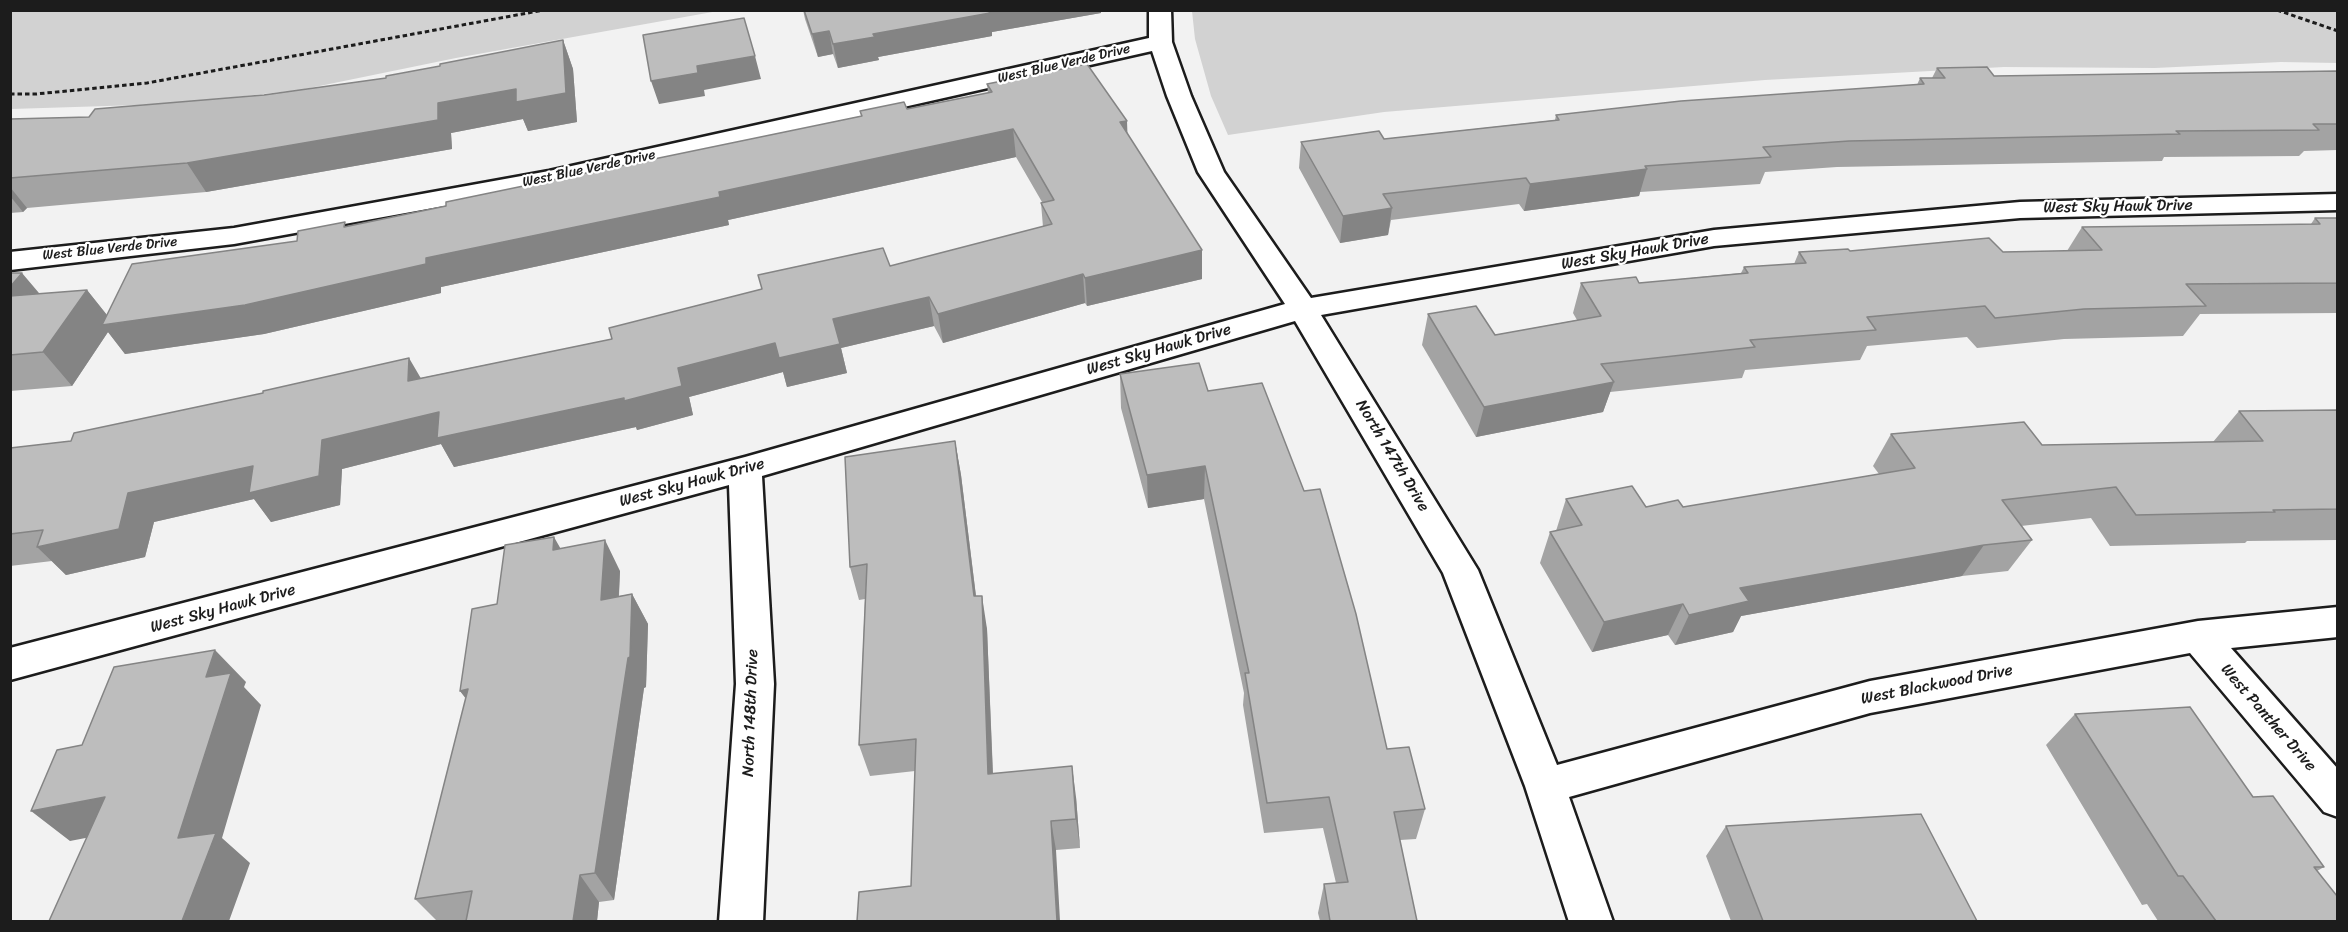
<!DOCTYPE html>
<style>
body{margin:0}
#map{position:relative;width:2348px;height:932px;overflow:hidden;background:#f2f2f2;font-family:Sriracha,sans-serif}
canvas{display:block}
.frame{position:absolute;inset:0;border:12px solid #1c1c1c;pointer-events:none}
</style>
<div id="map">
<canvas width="2348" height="932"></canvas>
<div class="frame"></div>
</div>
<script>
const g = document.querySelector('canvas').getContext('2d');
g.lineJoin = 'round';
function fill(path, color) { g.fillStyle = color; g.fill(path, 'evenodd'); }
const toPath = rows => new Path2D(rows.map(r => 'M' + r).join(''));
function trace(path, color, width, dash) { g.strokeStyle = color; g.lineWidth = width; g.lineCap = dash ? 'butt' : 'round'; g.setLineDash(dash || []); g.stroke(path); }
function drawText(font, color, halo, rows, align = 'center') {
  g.font = font + ' Sriracha,sans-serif'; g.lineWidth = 4.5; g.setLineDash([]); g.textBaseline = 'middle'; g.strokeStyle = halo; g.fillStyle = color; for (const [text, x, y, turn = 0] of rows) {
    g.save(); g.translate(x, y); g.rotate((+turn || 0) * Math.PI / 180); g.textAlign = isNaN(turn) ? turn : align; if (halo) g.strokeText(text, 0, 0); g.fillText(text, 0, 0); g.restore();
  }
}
fill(toPath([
 [2337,10,2338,63,2281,62,2155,68,2004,67,1765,80,1384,112,1228,135,1211,96,1195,39,1192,11],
 [10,11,718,11,456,58,300,90,171,104,11,109]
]), '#d2d2d2');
const minor = toPath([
 [1149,10,1171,10,1172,42,1191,96,1224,172,1311,298,1714,230,2020,202,2338,194,2338,210,2020,218,1714,246,1321,315,1478,570,1557,765,1870,681,2198,621,2338,607,2338,637,2231,648,2338,769,2338,817,2324,812,2190,653,1870,713,1569,797,1613,922,1569,922,1525,786,1443,573,1295,321,762,476,774,684,763,922,719,922,736,684,729,485,10,680,10,648,745,457,1285,304,1198,172,1167,96,1152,51,549,187,234,244,10,270,10,252,234,228,549,171,1149,38,1149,10]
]);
trace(minor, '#1c1c1c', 5);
trace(toPath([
 [2277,10,2338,31],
 [10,94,36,94,147,83,544,10]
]), '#1c1c1c', 3, [4.5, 3]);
fill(minor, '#fff');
fill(toPath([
 [803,10,1101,10,1101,13,992,32,992,36,878,57,879,60,838,68,833,54,818,57,805,19],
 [563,40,573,69,577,122,528,131,523,119,451,133,452,149,206,192,27,208,23,212,10,213,10,119,89,117,264,95,386,78],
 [1937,68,1994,76,2337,71,2337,150,2304,151,2299,156,2164,157,2162,161,1837,167,1765,172,1760,184,1640,192,1639,196,1524,211,1519,204,1391,220,1388,235,1340,243,1299,168,1301,142,1384,139,1555,120,1556,115,1917,85,1920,78,1932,78],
 [987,84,1127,121,1127,133,1202,279,1087,306,1085,303,943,343,934,326,841,348,847,373,787,387,783,372,689,397,693,415,637,430,636,427,454,467,441,444,342,469,340,505,271,522,254,499,154,522,145,557,66,575,52,561,10,566,10,448,71,441,421,378,612,339,1043,227,1041,203,1042,202,1016,157,728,220,729,225,441,287,441,293,264,334,125,354,108,332,72,386,10,391,10,273,39,294,87,290,107,315,297,241,347,226,446,206,861,116,860,111,907,109,988,93],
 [2315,218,2337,218,2337,313,2200,314,2183,336,2064,339,1977,348,1967,337,1867,346,1860,360,1745,370,1742,378,1610,392,1603,412,1476,437,1422,345,1428,314,1495,335,1577,320,1573,313,1581,283,1639,283,1741,273,1744,267,1794,264,1799,252,1850,251,2003,252,2067,251,2082,227,2311,224],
 [1120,374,1208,391,1387,749,1425,809,1416,839,1400,840,1417,921,1320,921,1318,913,1324,884,1336,883,1323,828,1264,833,1243,705,1244,693,1204,499,1148,508,1121,408],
 [2337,410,2337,540,2247,541,2245,543,2110,546,2091,518,2021,526,2032,540,2008,571,1962,576,1741,616,1733,632,1675,645,1668,635,1592,652,1540,563,1550,532,1556,531,1566,499,1646,507,1683,507,1879,474,1873,466,1891,434,2042,445,2213,442,2239,411],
 [955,441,961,475,976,596,987,629,993,773,1076,797,1080,848,1056,850,911,886,915,771,870,776,859,745,865,599,859,600,850,567],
 [560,548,620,571,619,596,632,594,648,624,646,687,644,688,614,900,599,902,597,921,437,921,415,899,466,698,460,691],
 [2075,714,2253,797,2324,867,2317,871,2337,921,2158,921,2147,904,2142,905,2046,745],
 [1726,826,1977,921,1731,921,1706,856]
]), '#a3a3a3');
fill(toPath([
 [988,10,1101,10,1101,13,992,32,992,36,878,57,879,60,838,68,833,44,873,34],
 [829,31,833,54,818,57,812,34],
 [563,40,573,69,577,122,528,131,523,119,451,133,452,149,206,192,187,163,438,103],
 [755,56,761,79,704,90,705,96,659,104,651,81,697,66],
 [1127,121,1128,149,1120,122],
 [1013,129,1016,157,728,220,729,225,441,287,441,293,264,334,125,354,108,332,72,386,43,352,87,290,114,324,426,258,719,192],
 [1647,169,1639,196,1524,211,1530,184],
 [10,187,27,208,23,212,10,196],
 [1392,208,1388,235,1340,243,1343,216],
 [1202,250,1202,279,1087,306,1085,278],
 [22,273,50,306,10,305,10,287],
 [1083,274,1085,303,943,343,938,314],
 [929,297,934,326,841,348,847,373,787,387,783,372,689,397,693,415,637,430,636,427,454,467,441,444,342,469,340,505,271,522,254,499,154,522,145,557,66,575,37,547,128,493,253,466,322,440,439,412,678,368,833,319],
 [409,358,426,387,408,381],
 [1614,382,1603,412,1476,437,1484,407],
 [955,441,961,475,980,629,974,596],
 [1205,466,1204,499,1148,508,1147,475],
 [554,537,571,567,553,550],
 [605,540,620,571,617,630,601,600],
 [1984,545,1962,576,1741,616,1733,632,1675,645,1689,615,1740,588],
 [632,594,648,624,646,687,644,688,614,900,595,873],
 [982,596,987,629,994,804,988,774],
 [1683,604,1668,635,1592,652,1604,622],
 [215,650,246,682,244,687,261,705,222,838,250,863,229,921,182,921,178,838,206,677],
 [468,689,482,720,460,691],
 [1072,766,1076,797,1080,848,1076,819],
 [105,797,142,827,70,841,31,811],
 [1051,821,1056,850,1060,921,1057,921],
 [580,875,599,902,597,921,573,921]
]), '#848484');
const building = toPath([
 [804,10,988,10,990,13,873,34,875,37,833,44,829,31,812,34,804,10],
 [744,18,755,56,697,66,698,73,651,81,643,35,744,18],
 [563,40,566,93,516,102,516,89,438,103,438,120,187,163,10,178,10,119,89,117,95,109,264,95,386,78,386,76,440,66,440,64,563,40],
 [1087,64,1127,121,1120,122,1202,250,1085,278,1083,274,938,314,929,297,833,319,840,344,779,358,775,343,678,368,682,386,624,401,624,398,437,438,439,412,322,440,319,476,249,493,253,466,128,493,119,529,37,547,43,530,10,534,10,448,71,441,74,433,263,393,263,391,409,358,408,381,612,339,609,328,762,289,758,275,883,248,890,266,1052,224,1041,203,1054,200,1013,129,719,192,720,197,426,258,426,264,245,305,102,325,132,264,297,241,298,231,345,222,344,227,446,206,446,202,862,116,860,111,904,102,907,109,992,92,987,84,1087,64],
 [1987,67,1994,76,2337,71,2337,124,2313,124,2319,130,2176,131,2180,134,1849,141,1763,147,1771,157,1645,166,1647,169,1530,184,1526,178,1383,194,1392,208,1343,216,1301,142,1379,131,1384,139,1559,120,1556,115,1681,101,1924,84,1920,78,1945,78,1937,68,1987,67],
 [2315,218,2337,218,2337,283,2186,284,2206,306,2084,309,1995,318,1985,306,1867,317,1876,330,1750,340,1755,347,1601,364,1614,382,1484,407,1428,314,1476,306,1495,335,1601,316,1581,283,1636,277,1639,283,1748,273,1744,267,1806,263,1799,252,1848,249,1850,251,1989,238,2003,252,2102,250,2082,227,2320,224,2315,218],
 [10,273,22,273,10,287,10,273],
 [87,290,43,352,10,355,10,296,87,290],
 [1199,363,1208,391,1262,383,1304,491,1320,489,1356,614,1387,749,1409,747,1425,809,1394,812,1417,921,1330,921,1324,884,1348,882,1329,797,1267,803,1245,673,1249,673,1205,466,1147,475,1120,374,1199,363],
 [2337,410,2337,509,2273,510,2275,512,2136,515,2116,487,2002,500,2032,540,1984,545,1740,588,1749,601,1689,615,1683,604,1604,622,1550,532,1582,525,1566,499,1632,486,1646,507,1678,500,1683,507,1915,468,1891,434,2024,422,2042,445,2263,441,2239,411,2337,410],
 [955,441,974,596,982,596,988,774,1072,766,1076,819,1051,821,1057,921,857,921,859,892,911,886,916,739,859,745,867,564,850,567,845,457,955,441],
 [554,537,553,550,605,540,601,600,632,594,630,657,628,658,595,873,580,875,573,921,466,921,472,891,415,899,468,689,460,691,472,609,497,604,505,545,554,537],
 [215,650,206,677,231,673,178,838,216,833,182,921,49,921,105,797,31,811,57,750,82,745,114,667,215,650],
 [2190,707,2253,797,2273,796,2324,867,2314,867,2337,896,2337,921,2216,921,2183,876,2178,876,2075,714,2190,707],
 [1921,814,1977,921,1763,921,1726,826,1921,814]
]);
fill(building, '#bdbdbd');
trace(building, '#848484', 1.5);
drawText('14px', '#1c1c1c', '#fff', [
 ["West Blue Verde Drive",1064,64,-13],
 ["West Blue Verde Drive",589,169,-12],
 ["West Blue Verde Drive",110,249,-6]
]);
drawText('16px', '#1c1c1c', '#fff', [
 ["West Sky Hawk Drive",2118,207,-1],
 ["West Sky Hawk Drive",1635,252,-10],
 ["West Sky Hawk Drive",1159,350,-16],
 ["North 147th Drive",1392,456,59],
 ["West Sky Hawk Drive",692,483,-15],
 ["West Sky Hawk Drive",223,609,-15],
 ["West Blackwood Drive",1937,685,-11],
 ["North 148th Drive",751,713,-88],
 ["West Panther Drive",2268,718,49]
]);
</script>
